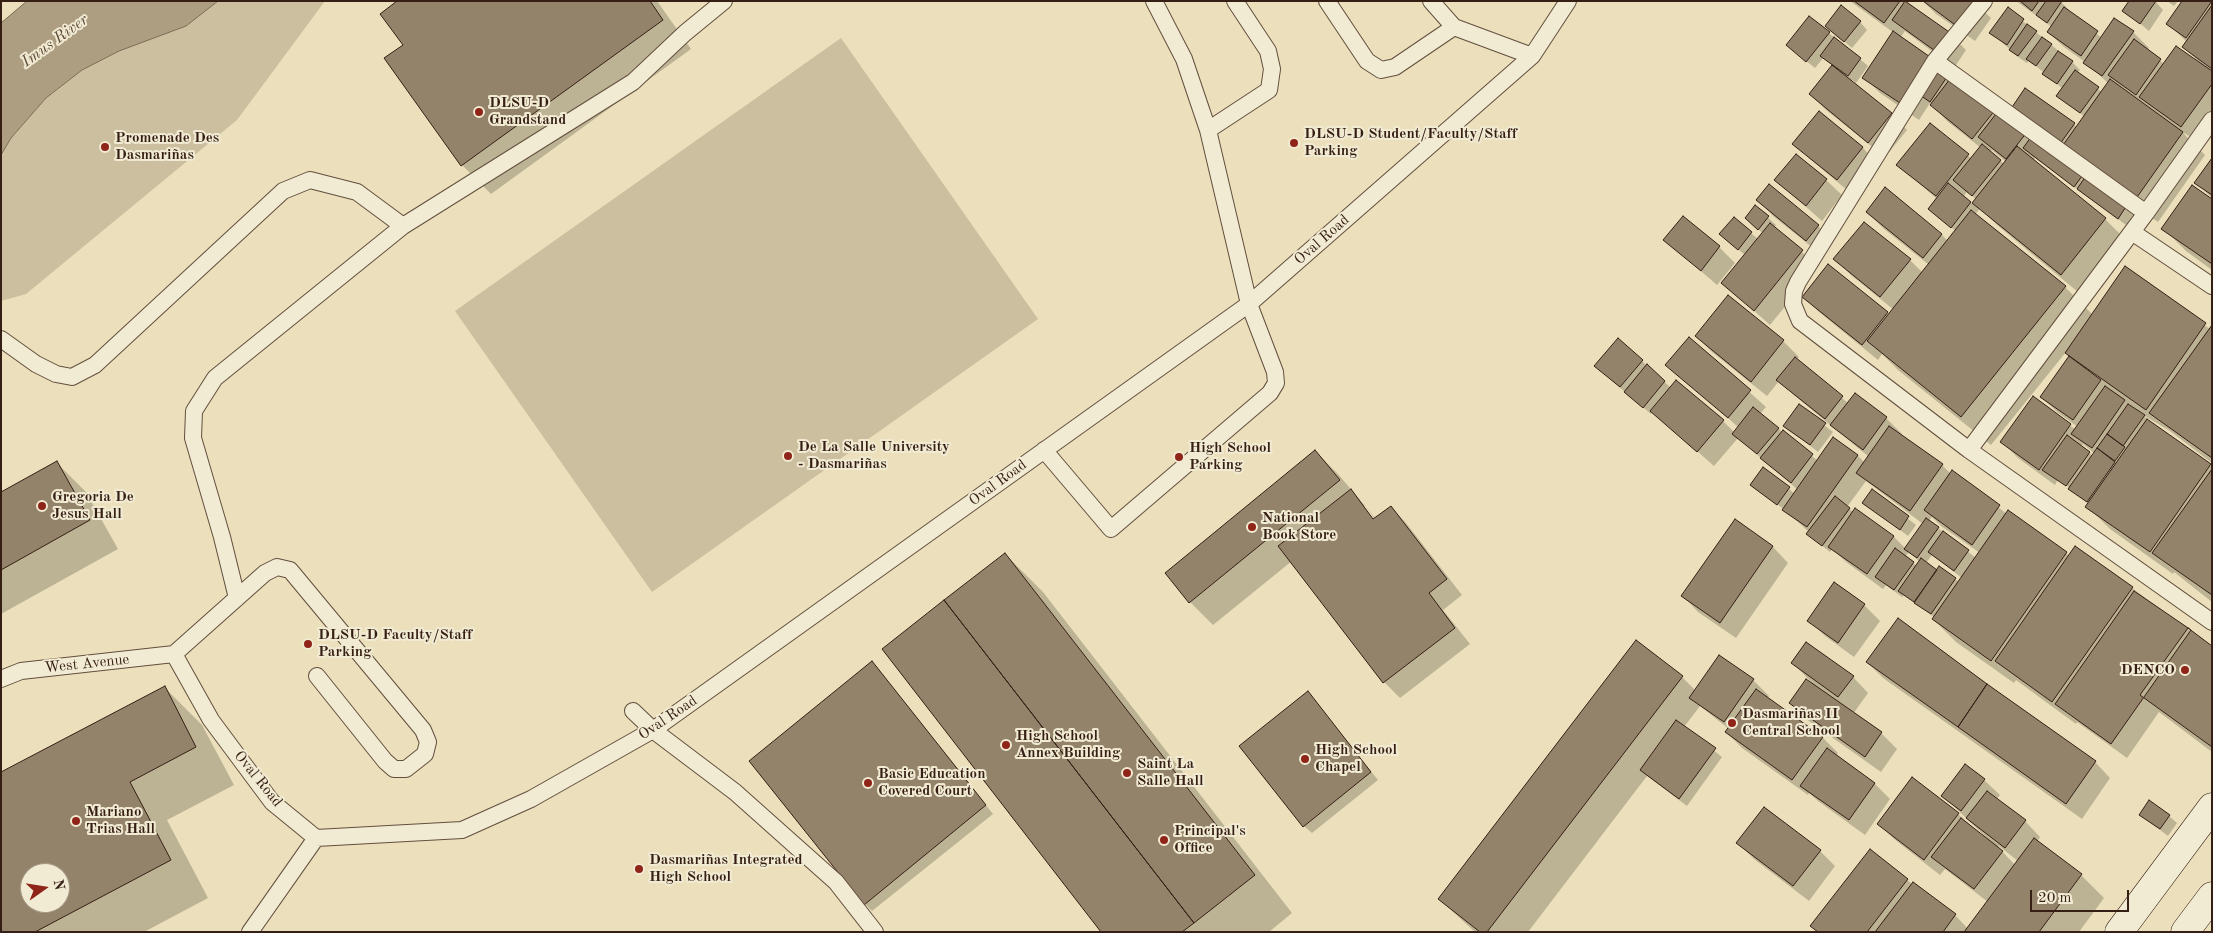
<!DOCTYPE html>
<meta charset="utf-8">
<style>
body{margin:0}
#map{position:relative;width:2213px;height:933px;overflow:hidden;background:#ebe0bb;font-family:"Old Standard TT",serif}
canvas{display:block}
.frame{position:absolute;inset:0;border:2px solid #351e14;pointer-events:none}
.north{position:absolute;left:20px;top:863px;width:50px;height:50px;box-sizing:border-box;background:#f2ebd3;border:1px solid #a69987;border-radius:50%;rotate:77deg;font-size:14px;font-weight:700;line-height:20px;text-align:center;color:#351e14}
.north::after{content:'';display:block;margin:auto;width:18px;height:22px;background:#8f2418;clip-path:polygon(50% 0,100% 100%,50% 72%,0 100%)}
.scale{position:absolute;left:2030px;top:890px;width:99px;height:22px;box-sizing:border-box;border:2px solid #351e14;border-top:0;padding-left:6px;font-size:15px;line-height:18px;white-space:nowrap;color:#351e14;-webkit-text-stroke:4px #f2ebd3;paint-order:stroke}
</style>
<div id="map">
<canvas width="2213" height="933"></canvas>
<div class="frame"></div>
<div class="north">N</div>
<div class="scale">20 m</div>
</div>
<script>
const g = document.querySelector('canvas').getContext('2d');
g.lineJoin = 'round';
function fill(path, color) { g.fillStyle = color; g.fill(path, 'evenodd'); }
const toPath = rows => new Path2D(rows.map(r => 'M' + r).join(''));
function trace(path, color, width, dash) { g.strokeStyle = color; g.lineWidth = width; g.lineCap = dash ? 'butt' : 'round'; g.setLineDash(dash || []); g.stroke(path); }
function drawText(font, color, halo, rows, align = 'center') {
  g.font = font + ' "Old Standard TT",serif'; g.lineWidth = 4; g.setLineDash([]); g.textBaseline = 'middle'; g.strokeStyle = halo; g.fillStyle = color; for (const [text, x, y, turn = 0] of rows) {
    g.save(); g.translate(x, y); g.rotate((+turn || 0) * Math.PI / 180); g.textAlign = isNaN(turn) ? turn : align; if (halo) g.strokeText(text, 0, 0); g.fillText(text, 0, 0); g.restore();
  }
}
fill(toPath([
 [218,1,325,1,237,120,26,294,1,301,1,155,11,138,46,98,82,70,118,51,185,26],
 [841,38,1038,319,652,592,455,311]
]), '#ccbf9f');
const water = toPath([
 [27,1,218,1,186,26,119,51,82,70,46,98,11,138,1,155,1,23,27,1]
]);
fill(water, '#ad9e82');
trace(water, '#7d6b56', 1);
fill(toPath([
 [399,1,657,1,691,49,491,194,462,165,404,45],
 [1850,1,1904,1,1951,35,1966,50,1954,68,1905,31,1900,38,1995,110,2074,124,2077,128,2085,117,2058,96,2063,89,2029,60,2027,63,2018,57,1991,32,2008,9,2072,62,2080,70,2077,73,2102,92,2108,83,2085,62,2064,47,2048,32,2052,27,2016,1,2060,1,2069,10,2068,11,2102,38,2133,32,2149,48,2147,50,2164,64,2197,60,2184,47,2187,42,2168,24,2212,1,2212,121,2198,141,2182,132,2205,155,2158,222,2128,201,2136,211,2126,225,2035,158,2033,160,2105,219,2128,242,2084,297,1997,225,1980,208,1975,215,2065,287,2093,315,2126,268,2210,329,2212,327,2212,463,2170,431,2143,415,2151,423,2212,467,2212,602,2174,572,2173,574,2110,529,2087,506,2089,504,2071,489,2058,479,2055,485,2018,458,2002,442,2033,398,2076,430,2078,427,2057,412,2042,397,2070,356,2066,352,1991,445,1898,370,1882,354,1878,360,1819,312,1804,297,1887,313,1889,315,1894,310,1851,275,1835,259,1910,260,1923,273,1929,265,1883,228,1867,212,1941,234,1948,241,1956,231,1937,217,1937,199,1898,165,1930,124,1972,159,1981,148,1947,121,1930,103,1919,120,1880,93,1864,77,1894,33],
 [1992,150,2006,162,2004,164,1990,152],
 [1967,192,1976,199,1972,204,1963,197],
 [2083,444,2095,454,2093,456,2081,447],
 [1923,1,1973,1,1991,18,1975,41,1936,14],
 [2155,1,2163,10,2149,31,2124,10],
 [2167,1,2178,1,2174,6],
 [1860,22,1867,30,1852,48,1834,33],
 [1829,33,1868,66,1856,83,1852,80,1851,81,1892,114,1907,130,1885,157,1826,110,1810,94,1833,66,1824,57,1815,68,1795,52],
 [1819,112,1863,148,1878,164,1853,195,1810,159,1794,144],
 [2212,161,2212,198,2196,183],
 [1776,180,1826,180,1842,195,1822,221],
 [1769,186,1818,226,1834,241,1823,256,1773,216,1758,200],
 [2212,201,2212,270,2186,251,2163,228],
 [1756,207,1776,225,1774,228,1818,266,1770,325,1723,283,1745,255,1729,242,1734,219,1758,239,1763,233,1754,226],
 [1683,217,1719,247,1735,263,1717,285,1665,240],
 [1728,297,1783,341,1799,357,1796,360,1848,403,1855,394,1886,418,1902,434,1900,436,1942,465,1951,474,1952,472,2007,514,2070,556,2132,588,2212,647,2212,752,2159,712,2127,758,2077,722,2076,724,2016,680,2014,683,1956,642,1933,619,1934,617,1904,595,1902,597,1886,585,1883,589,1846,562,1832,549,1830,552,1816,541,1808,534,1809,532,1786,511,1752,485,1764,468,1795,494,1798,490,1738,438,1714,466,1653,412,1651,414,1612,381,1596,366,1642,361,1671,388,1723,421,1734,432,1738,427,1667,364,1689,338,1766,407,1760,414,1818,461,1857,455,1865,463,1869,457,1794,395,1779,381,1767,396,1712,352,1696,336],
 [1866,481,1923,524,1906,549,1893,536,1854,513,1847,507],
 [1932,517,1941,526,1980,553,1976,558,1929,521],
 [1909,552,1920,562,1917,566,1905,557],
 [1932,555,1962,578,1959,582,1940,568,1938,571,1926,563],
 [1799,406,1833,432,1818,452,1785,426],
 [1315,451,1338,474,1376,519,1391,507,1406,523,1462,595,1443,610,1470,644,1400,698,1384,682,1292,561,1213,625,1190,602,1166,573],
 [1362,506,1365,506,1378,523,1376,525],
 [57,463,86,492,118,549,1,614,1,494],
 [1872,491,1916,525,1908,536,1864,503],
 [1735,521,1773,547,1788,563,1736,638,1698,612,1683,596],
 [1005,554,1043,592,1292,913,1269,932,1102,932],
 [1835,584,1864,605,1880,621,1854,657,1825,636,1809,621],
 [1719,657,1753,680,1769,696,1767,699,1822,737,1838,753,1836,756,1875,784,1890,799,1865,835,1818,801,1809,793,1808,795,1742,748,1726,732,1729,729,1700,706,1684,727,1722,757,1687,806,1647,776,1528,932,1475,932,1439,899,1682,677,1696,691],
 [1867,662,2095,762,2110,778,2082,819,1883,678],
 [1793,663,1853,677,1868,693,1853,714,1881,733,1897,749,1881,772,1806,719,1791,703,1812,683],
 [879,671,993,814,872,911,865,904],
 [164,687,202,725,234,785,167,820,208,898,144,932,1,932,1,774],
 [30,873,60,873,60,903,30,903],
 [1308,693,1378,780,1312,833,1304,826],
 [1912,779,1958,814,1986,839,1987,838,1943,796,1984,780,2000,795,1996,800,2025,821,2040,837,2037,842,2081,875,2104,898,2079,932,1818,932,1812,926,1907,880,1955,915,1968,929,1988,902,1945,869,1940,875,1894,839,1879,824],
 [1999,846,2018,861,2015,865,1998,847],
 [2140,815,2169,816,2177,823,2168,836],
 [1738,843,1820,851,1835,866,1809,901,1754,859]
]), '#0003');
const building = toPath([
 [397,1,650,1,663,20,461,166,384,58,403,45,380,14,397,1],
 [1854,1,1900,1,1884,23,1854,1],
 [1905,1,1952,34,1938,53,1892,20,1905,1],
 [1923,1,1975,1,1958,27,1923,1],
 [2020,1,2039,1,2032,11,2020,1],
 [2046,1,2062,1,2047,23,2036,15,2046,1],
 [2129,1,2156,1,2140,24,2122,11,2129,1],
 [2182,1,2212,1,2186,38,2166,24,2182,1],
 [1841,5,1861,21,1844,42,1825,26,1841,5],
 [2212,5,2212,69,2182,47,2212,5],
 [2008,7,2024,19,2007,45,1989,33,2008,7],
 [2064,7,2098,31,2081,56,2047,32,2064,7],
 [1809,16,1830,32,1806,62,1786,45,1809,16],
 [2114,18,2134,31,2102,76,2083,63,2114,18],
 [2027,24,2037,31,2018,56,2009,50,2027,24],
 [1893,31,1933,59,1903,105,1862,78,1893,31],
 [1834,37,1861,58,1848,76,1820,56,1834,37],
 [2042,37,2052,44,2036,66,2026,59,2042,37],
 [2134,39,2161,59,2136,95,2108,75,2134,39],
 [2176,46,2212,71,2212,84,2181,127,2139,97,2176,46],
 [2058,51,2073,61,2057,84,2042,74,2058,51],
 [1832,65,1892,113,1868,143,1809,94,1832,65],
 [1934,68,1947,77,1930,102,1917,93,1934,68],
 [2075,70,2099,87,2080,113,2056,96,2075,70],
 [1953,75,1996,109,1972,139,1930,105,1953,75],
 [2110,79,2183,132,2135,200,2061,148,2110,79],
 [2025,88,2075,123,2057,148,2008,113,2025,88],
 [1999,110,2027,132,2006,159,1978,137,1999,110],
 [1819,111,1863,147,1837,180,1792,144,1819,111],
 [1930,123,1969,154,1936,196,1896,165,1930,123],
 [2034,133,2085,172,2074,187,2023,148,2034,133],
 [1982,144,2001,160,1972,196,1953,180,1982,144],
 [2017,146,2106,218,2061,275,1972,203,2017,146],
 [1796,154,1827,179,1806,206,1774,180,1796,154],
 [2212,158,2212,195,2194,183,2212,158],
 [2088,173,2129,202,2118,219,2077,189,2088,173],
 [1948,183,1971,202,1951,228,1928,209,1948,183],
 [1769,184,1819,225,1806,241,1756,200,1769,184],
 [2192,185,2212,199,2212,264,2161,229,2192,185],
 [1885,187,1942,234,1923,258,1866,212,1885,187],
 [1755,205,1769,216,1758,230,1745,218,1755,205],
 [1971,210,2066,286,1961,417,1867,341,1971,210],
 [1683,216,1720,246,1701,271,1663,240,1683,216],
 [1734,217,1752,232,1738,250,1719,234,1734,217],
 [1864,222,1911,259,1880,297,1833,259,1864,222],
 [1770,223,1803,250,1754,311,1721,283,1770,223],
 [1828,264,1888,312,1862,345,1802,297,1828,264],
 [2125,266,2206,323,2146,410,2065,353,2125,266],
 [1728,295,1784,340,1751,382,1695,336,1728,295],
 [2212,325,2212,458,2149,413,2212,325],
 [1689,337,1751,390,1728,418,1665,365,1689,337],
 [1618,338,1643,360,1620,387,1594,366,1618,338],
 [2069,356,2101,380,2073,420,2040,397,2069,356],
 [1795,357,1843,396,1825,419,1776,380,1795,357],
 [1647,364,1665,381,1643,408,1624,392,1647,364],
 [1676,380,1724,420,1697,452,1650,411,1676,380],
 [2105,386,2125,400,2092,448,2071,434,2105,386],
 [1855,393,1887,417,1863,450,1830,425,1855,393],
 [2033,396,2071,424,2039,470,2000,442,2033,396],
 [1799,404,1826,423,1810,445,1783,426,1799,404],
 [2128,404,2145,415,2123,446,2107,434,2128,404],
 [1753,407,1779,428,1757,454,1732,434,1753,407],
 [2147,419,2211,464,2150,552,2085,507,2147,419],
 [1889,426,1943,464,1910,511,1856,473,1889,426],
 [1783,430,1813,454,1791,483,1760,458,1783,430],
 [2107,434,2125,447,2115,461,2097,448,2107,434],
 [2067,435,2090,452,2066,486,2042,470,2067,435],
 [1833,437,1858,455,1807,527,1782,510,1833,437],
 [2097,448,2115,462,2087,502,2068,489,2097,448],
 [1315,450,1340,480,1189,603,1165,573,1315,450],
 [57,461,90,520,1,570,1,492,57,461],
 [1763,467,1790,487,1777,505,1750,485,1763,467],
 [2212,469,2212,595,2152,553,2212,469],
 [1952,470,2000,505,1972,545,1924,510,1952,470],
 [1351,489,1373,519,1391,506,1447,579,1429,593,1455,628,1383,683,1278,546,1351,489],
 [1872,489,1909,516,1900,530,1862,503,1872,489],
 [1835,496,1850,508,1822,546,1806,534,1835,496],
 [1855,508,1894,536,1867,574,1828,547,1855,508],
 [2008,510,2067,552,1991,661,1932,619,2008,510],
 [1926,518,1939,527,1917,558,1904,549,1926,518],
 [1735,519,1773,546,1720,623,1681,596,1735,519],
 [1943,531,1969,550,1954,571,1928,552,1943,531],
 [2075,546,2133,587,2052,702,1995,661,2075,546],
 [1895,548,1914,562,1894,590,1875,577,1895,548],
 [1005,553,1255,875,1194,923,944,600,1005,553],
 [1921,558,1937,570,1914,602,1898,591,1921,558],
 [1939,566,1956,578,1931,614,1914,603,1939,566],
 [1834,582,1865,604,1838,643,1807,621,1834,582],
 [2134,591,2191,630,2111,744,2055,704,2134,591],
 [944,600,1194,923,1182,932,1101,932,882,649,944,600],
 [1898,618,1987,684,1958,727,1866,662,1898,618],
 [2188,628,2212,646,2212,747,2140,695,2188,628],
 [1636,640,1683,676,1487,932,1480,932,1438,899,1636,640],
 [1806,642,1854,676,1838,697,1791,663,1806,642],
 [1719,655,1754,679,1724,722,1689,698,1719,655],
 [872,661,986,805,864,905,749,761,872,661],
 [1806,679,1882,732,1865,757,1789,703,1806,679],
 [1987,684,2096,761,2066,804,1958,727,1987,684],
 [165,686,196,747,130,782,171,860,35,932,1,932,1,772,165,686],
 [30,873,60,873,60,903,30,903,30,873],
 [1756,689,1823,737,1792,780,1725,732,1756,689],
 [1308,691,1371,772,1303,827,1239,746,1308,691],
 [1676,720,1716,748,1679,799,1640,770,1676,720],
 [1827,748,1875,783,1849,820,1800,786,1827,748],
 [1965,764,1985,779,1961,811,1941,796,1965,764],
 [1912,777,1959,813,1924,860,1877,824,1912,777],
 [1987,791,2026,820,2005,848,1966,818,1987,791],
 [2149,800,2170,815,2160,829,2139,815,2149,800],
 [1764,807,1821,850,1793,886,1736,843,1764,807],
 [1961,818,2003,851,1974,889,1931,857,1961,818],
 [2034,838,2082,874,2039,932,1964,932,2034,838],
 [1870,849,1908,879,1867,932,1818,932,1810,926,1870,849],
 [1913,882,1956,914,1943,932,1875,932,1913,882]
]);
fill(building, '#94836b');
trace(building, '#351e14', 1);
const lane = toPath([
 [1327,1,1367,61,1381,70,1395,67,1454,27],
 [1431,1,1454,27,1532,56],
 [1984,1,1935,61,1798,282,1794,291,1793,304,1800,321,1969,450,2212,622],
 [1935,61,2146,213],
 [1208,130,1269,90,1272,69,1268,51,1235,1],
 [2132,232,2212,286],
 [1,339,36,364,56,374,72,377,95,365,283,191,310,180,357,192,403,226],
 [1044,450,1111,529,1270,393,1276,383,1275,372,1249,304,1208,130,1184,59,1154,1],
 [1969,450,2146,213,2212,120],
 [237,598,222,537,193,438,194,411,215,378,403,226,633,82,685,33,724,1],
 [174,654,211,720,272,802,316,838,462,830,531,799,653,730,1249,304,1532,56,1568,1],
 [174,654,265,573,277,567,290,570,423,730,428,742,425,754,406,769,394,769,385,761,317,676],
 [1,679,21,671,174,654],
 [633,711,653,730,735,792,836,882,875,932],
 [250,932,316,838]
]);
const secondary = toPath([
 [2119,932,2212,807],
 [2185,932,2212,896]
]);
trace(lane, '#624e3e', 18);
trace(secondary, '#351e14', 29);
trace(lane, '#f2ebd3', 16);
trace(secondary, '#f2ebd3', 28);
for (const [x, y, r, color] of [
 [479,112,5,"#8f2418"],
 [1294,143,5,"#8f2418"],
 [105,147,5,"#8f2418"],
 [788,456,5,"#8f2418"],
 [1179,457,5,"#8f2418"],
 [42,506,5,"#8f2418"],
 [1252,527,5,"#8f2418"],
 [308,644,5,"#8f2418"],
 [2185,670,5,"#8f2418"],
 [1732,723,5,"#8f2418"],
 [1006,745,5,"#8f2418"],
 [1305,759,5,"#8f2418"],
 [1127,773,5,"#8f2418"],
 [868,783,5,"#8f2418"],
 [76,821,5,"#8f2418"],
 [1164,840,5,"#8f2418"],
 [639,869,5,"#8f2418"]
]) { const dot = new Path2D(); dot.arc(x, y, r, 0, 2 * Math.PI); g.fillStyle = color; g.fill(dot); trace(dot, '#f2ebd3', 2); }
drawText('bold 15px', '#351e14', '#f2ebd3', [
 ["DLSU-D",489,103],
 ["Grandstand",489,120],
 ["DLSU-D Student/Faculty/Staff",1304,134],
 ["Parking",1304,151],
 ["Promenade Des",115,138],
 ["Dasmariñas",115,155],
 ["De La Salle University",798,447],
 ["- Dasmariñas",798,464],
 ["High School",1189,448],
 ["Parking",1189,465],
 ["Gregoria De",52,497],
 ["Jesus Hall",52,514],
 ["National",1262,518],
 ["Book Store",1262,535],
 ["DLSU-D Faculty/Staff",318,635],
 ["Parking",318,652],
 ["DENCO",2175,670,"right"],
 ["Dasmariñas II",1742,714],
 ["Central School",1742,731],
 ["High School",1016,736],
 ["Annex Building",1016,753],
 ["High School",1315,750],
 ["Chapel",1315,767],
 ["Saint La",1137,764],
 ["Salle Hall",1137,781],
 ["Basic Education",878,774],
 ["Covered Court",878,791],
 ["Mariano",86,812],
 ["Trias Hall",86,829],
 ["Principal's",1174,831],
 ["Office",1174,848],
 ["Dasmariñas Integrated",649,860],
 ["High School",649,877]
], 'left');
drawText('15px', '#351e14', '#f2ebd3', [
 ["Oval Road",1322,240,-41],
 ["Oval Road",998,483,-36],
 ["West Avenue",87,664,-6],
 ["Oval Road",668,718,-34],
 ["Oval Road",258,779,51]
]);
drawText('italic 16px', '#5f4b3a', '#f2ebd3', [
 ["Imus River",55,41,-36]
]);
</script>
